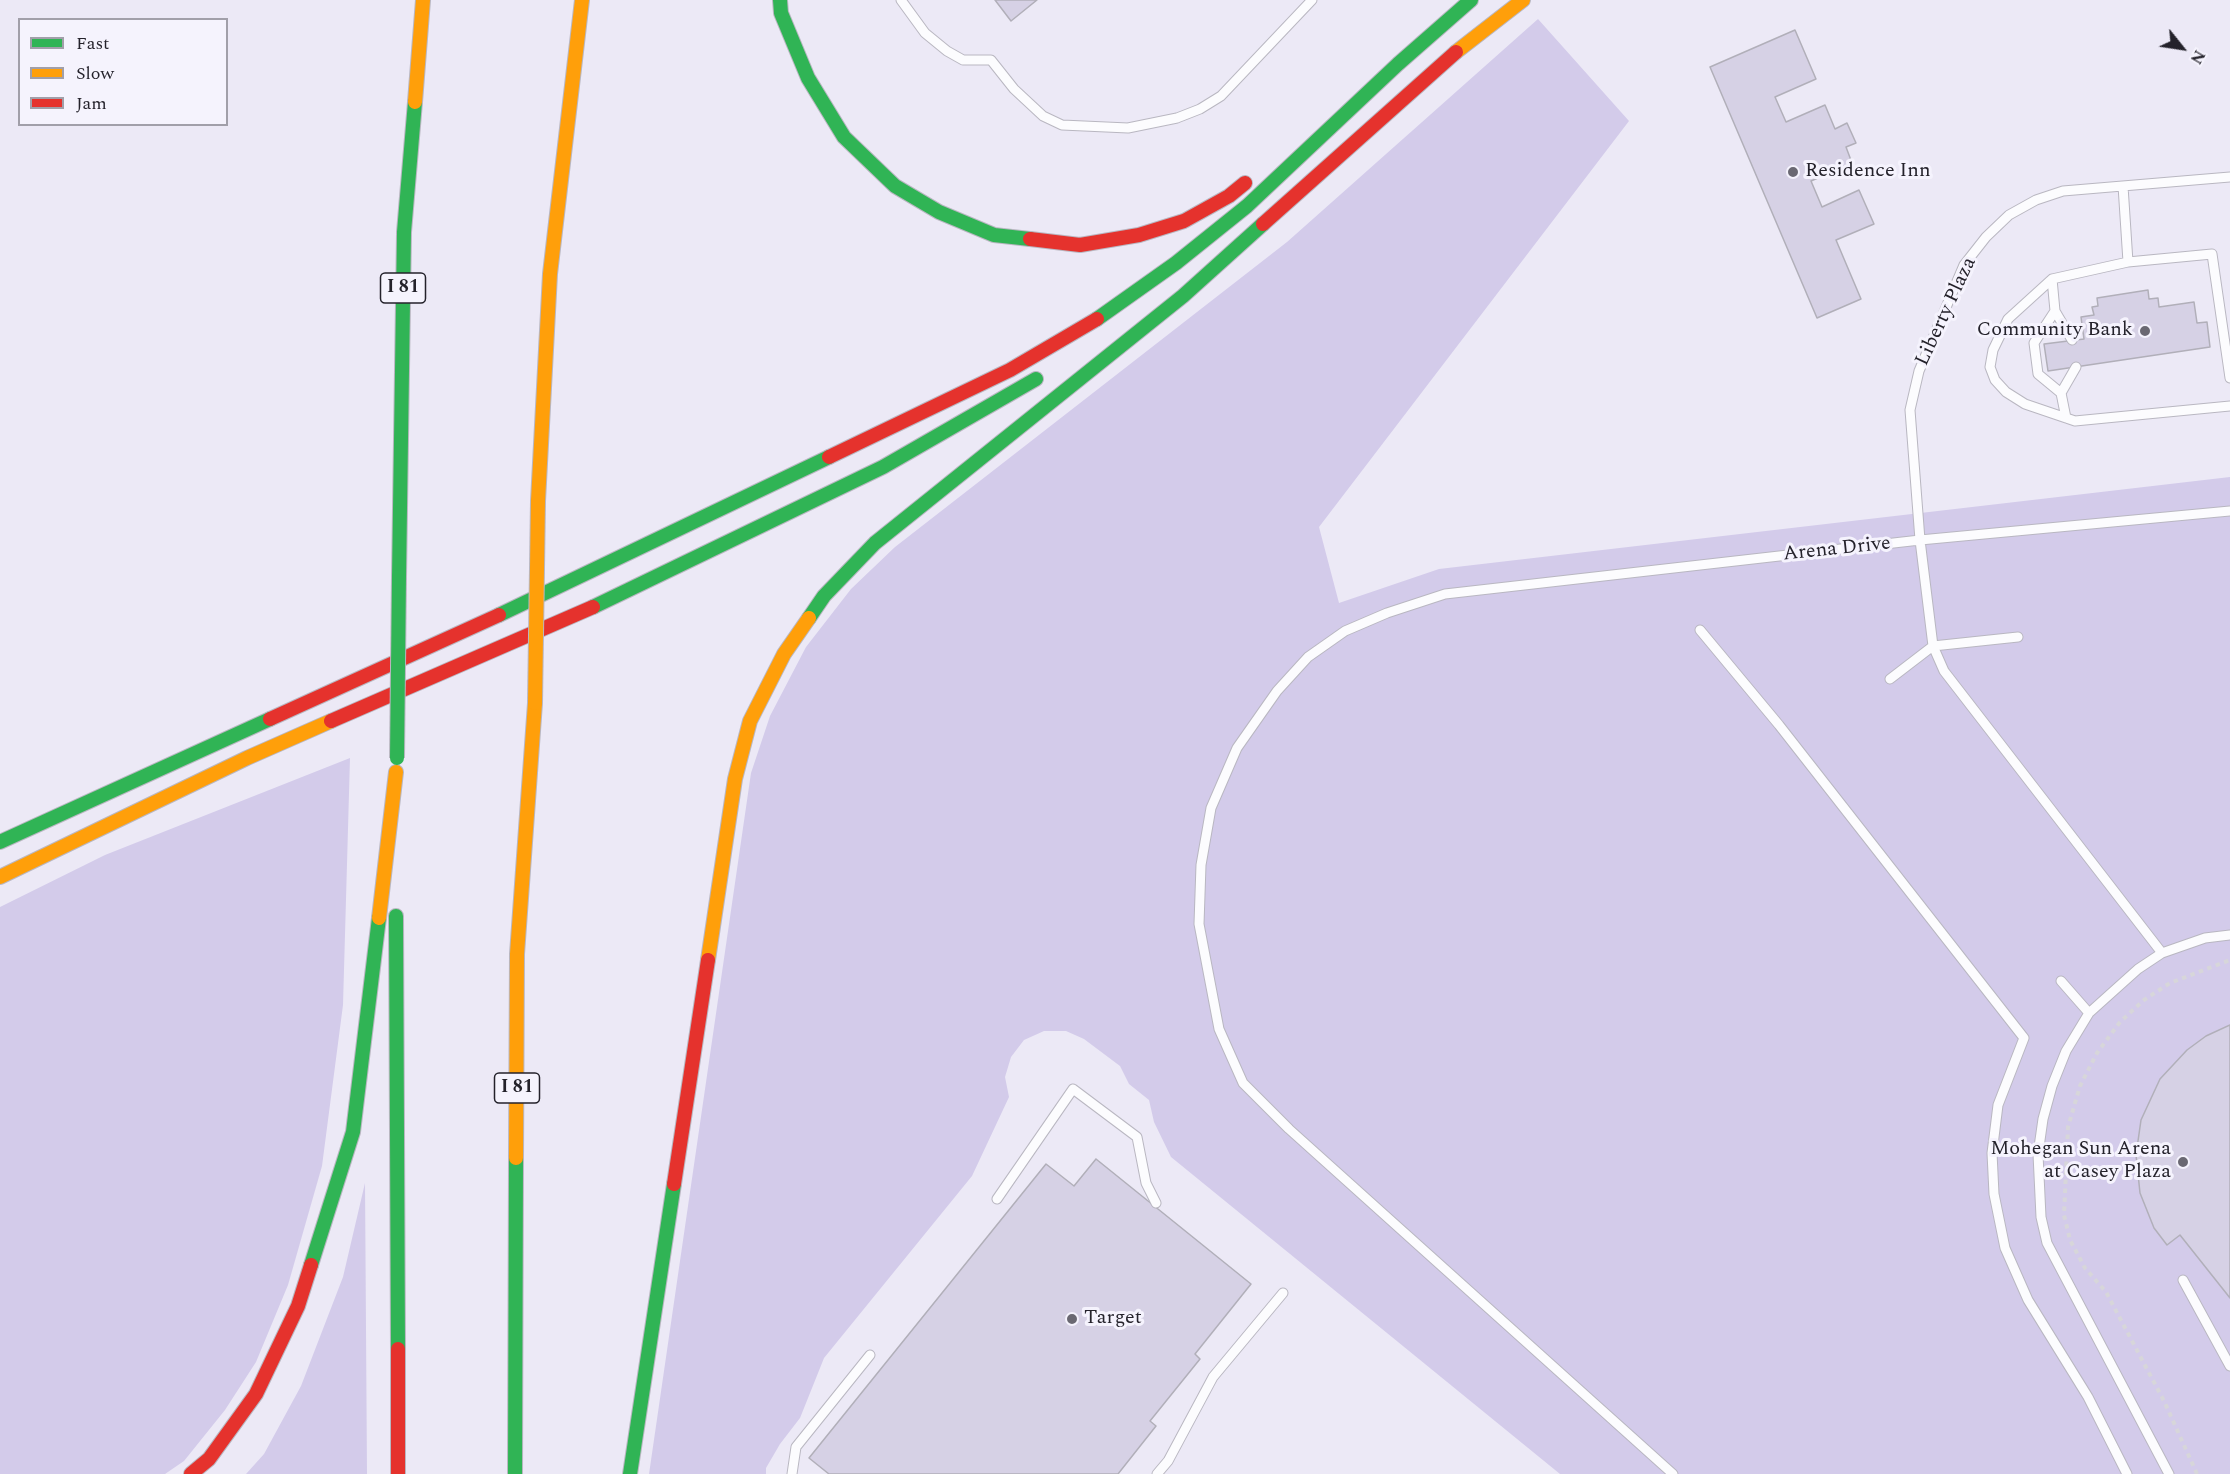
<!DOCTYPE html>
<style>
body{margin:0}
#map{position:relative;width:2230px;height:1474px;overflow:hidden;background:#ece9f6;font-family:Spectral,serif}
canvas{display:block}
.legend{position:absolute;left:18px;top:18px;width:210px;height:108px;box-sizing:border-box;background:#f5f3fd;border:2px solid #a19fa9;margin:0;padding:8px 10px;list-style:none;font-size:18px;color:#24222b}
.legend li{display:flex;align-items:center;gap:12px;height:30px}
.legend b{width:30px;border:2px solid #a19fa9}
.north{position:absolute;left:2152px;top:18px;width:60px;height:60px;-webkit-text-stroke:4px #f5f3fd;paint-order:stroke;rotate:120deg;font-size:16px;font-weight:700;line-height:24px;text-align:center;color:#24222b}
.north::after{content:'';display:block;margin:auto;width:21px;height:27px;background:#24222b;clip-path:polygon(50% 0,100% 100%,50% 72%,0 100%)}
</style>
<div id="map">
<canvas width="2230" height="1474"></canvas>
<ul class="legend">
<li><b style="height:8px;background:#30b455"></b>Fast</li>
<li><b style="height:8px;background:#ff9f0a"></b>Slow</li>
<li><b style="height:8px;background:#e5322d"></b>Jam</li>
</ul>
<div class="north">N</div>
</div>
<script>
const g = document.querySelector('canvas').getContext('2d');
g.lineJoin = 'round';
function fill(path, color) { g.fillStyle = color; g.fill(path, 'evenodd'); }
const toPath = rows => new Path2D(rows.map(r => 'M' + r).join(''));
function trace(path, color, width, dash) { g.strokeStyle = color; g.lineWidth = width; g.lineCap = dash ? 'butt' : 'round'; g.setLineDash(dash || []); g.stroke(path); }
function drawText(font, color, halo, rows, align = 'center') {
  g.font = font + ' Spectral,serif'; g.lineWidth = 6; g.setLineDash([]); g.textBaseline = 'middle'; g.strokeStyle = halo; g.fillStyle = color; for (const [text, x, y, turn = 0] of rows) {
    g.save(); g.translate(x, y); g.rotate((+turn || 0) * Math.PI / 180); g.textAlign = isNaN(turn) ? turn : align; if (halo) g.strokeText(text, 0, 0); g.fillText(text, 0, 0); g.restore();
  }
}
fill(toPath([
 [1538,19,1629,121,1319,527,1339,603,1439,569,2230,477,2230,1474,1560,1474,1171,1157,1154,1122,1149,1100,1129,1084,1120,1066,1084,1039,1066,1031,1044,1031,1024,1040,1011,1057,1005,1077,1009,1097,972,1176,824,1358,800,1418,780,1444,766,1468,766,1474,649,1474,751,773,770,716,806,647,851,589,895,547,1287,242],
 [350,758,343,1005,322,1166,288,1285,256,1362,225,1410,184,1461,165,1474,0,1474,0,907,105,855],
 [365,1183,367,1474,246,1474,264,1454,301,1386,343,1277]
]), '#d3cbea');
const building = toPath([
 [995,0,1037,0,1011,21,995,0],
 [1795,30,1816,79,1775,97,1786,122,1825,105,1835,129,1847,123,1856,143,1846,147,1852,163,1811,181,1822,207,1859,190,1874,224,1836,240,1861,299,1817,318,1710,67,1795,30],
 [2148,290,2149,299,2158,298,2159,307,2194,302,2197,323,2207,322,2210,347,2048,371,2044,344,2084,339,2081,317,2094,315,2092,307,2098,306,2097,298,2148,290],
 [2230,1025,2230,1298,2180,1235,2167,1245,2154,1228,2140,1193,2136,1155,2141,1120,2160,1079,2187,1050,2206,1036,2230,1025],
 [1096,1159,1251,1284,1195,1354,1200,1359,1150,1421,1156,1426,1118,1474,829,1474,809,1458,1046,1164,1074,1186,1096,1159]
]);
fill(building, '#d6d1e5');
trace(building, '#b1afb9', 1.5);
const lane = toPath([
 [901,0,925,33,947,51,963,60,991,60,1014,89,1043,116,1062,125,1128,128,1177,118,1200,109,1221,96,1312,0],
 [2123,186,2128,262],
 [2052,279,2055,311,2072,340],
 [2055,311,2034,343,2038,374,2061,393],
 [2230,378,2212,254,2128,262,2052,279,2008,319,1993,350,1990,367,1995,380,2006,392,2025,404,2075,421,2230,406],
 [2066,418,2061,393,2076,367],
 [1700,630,1779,725,2024,1038,1998,1105,1992,1153,1994,1194,2005,1248,2028,1300,2088,1397,2127,1474],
 [1890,679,1933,646,2018,637],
 [2162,953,1944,671,1933,646,1920,540,1910,410,1919,371,1964,265,1986,237,2009,215,2036,200,2063,191,2230,177],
 [2061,981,2089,1013],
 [997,1199,1073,1089,1137,1137,1146,1183,1156,1203],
 [2183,1280,2230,1366],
 [792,1474,796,1447,870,1355],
 [1157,1474,1168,1461,1213,1377,1283,1293],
 [1673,1474,1289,1129,1243,1083,1219,1029,1199,924,1201,865,1211,808,1237,748,1277,691,1308,657,1345,631,1387,613,1445,594,1920,540,2230,511],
 [2169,1474,2047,1243,2041,1217,2038,1154,2043,1119,2052,1086,2066,1051,2089,1013,2138,969,2162,953,2205,938,2230,935]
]);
const fast = toPath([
 [780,0,781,13,808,78,844,137,895,186,939,212,994,235,1030,239],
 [1097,319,1176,263,1247,206,1398,64,1471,0],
 [399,577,404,232,415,102],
 [593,607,883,467,1036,379],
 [499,615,829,457],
 [809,618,824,596,875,543,1183,296,1263,224],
 [0,842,270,719],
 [396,916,398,1349],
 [311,1265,353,1132,379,918],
 [515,1474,516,1158],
 [630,1474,674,1184]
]);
const slow = toPath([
 [1456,52,1523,0],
 [415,102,423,0],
 [538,501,550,274,582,0],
 [0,877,247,758,331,721],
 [379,918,396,772],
 [708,960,735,779,750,721,784,654,809,618],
 [516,1158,517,954,535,703]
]);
const jam = toPath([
 [1263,224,1456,52],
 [1030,239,1080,245,1139,235,1184,221,1229,196,1245,183],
 [829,457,1010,370,1097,319],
 [270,719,499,615],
 [331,721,593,607],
 [674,1184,708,960],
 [398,1349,398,1474],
 [191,1474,209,1459,256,1394,298,1306,311,1265]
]);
trace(lane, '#b9b7c1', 11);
trace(fast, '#b9b7c1', 16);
trace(slow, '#b9b7c1', 16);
trace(jam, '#b9b7c1', 16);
trace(toPath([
 [2197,1474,2164,1401,2106,1292,2085,1268,2070,1240,2064,1215,2068,1127,2080,1086,2097,1053,2120,1022,2144,1000,2170,983,2230,960]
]), '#d7d6da', 4, [4.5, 4.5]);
trace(lane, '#fcfcfe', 9);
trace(fast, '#30b455', 14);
trace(slow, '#ff9f0a', 14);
trace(jam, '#e5322d', 14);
const fastBridge = toPath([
 [397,758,399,577]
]);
const slowBridge = toPath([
 [535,703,538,501]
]);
trace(fastBridge, '#b9b7c1', 16, []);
trace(slowBridge, '#b9b7c1', 16, []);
trace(fastBridge, '#30b455', 14);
trace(slowBridge, '#ff9f0a', 14);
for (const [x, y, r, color] of [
 [1793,172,6,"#6a6872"],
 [2145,331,6,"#6a6872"],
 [2183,1162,6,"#6a6872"],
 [1072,1319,6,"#6a6872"]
]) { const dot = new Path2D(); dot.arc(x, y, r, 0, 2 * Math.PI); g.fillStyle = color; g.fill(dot); trace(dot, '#f5f3fd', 2); }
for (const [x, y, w] of [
 [403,288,45],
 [517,1088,45]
]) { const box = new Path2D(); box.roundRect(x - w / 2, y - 15, w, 30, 4.5); g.fillStyle = '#f5f3fd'; g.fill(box); trace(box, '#24222b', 1.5); }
drawText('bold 18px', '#24222b', null, [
 ["I 81",403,288],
 ["I 81",517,1088]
]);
drawText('20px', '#24222b', '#f5f3fd', [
 ["Residence Inn",1805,172],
 ["Community Bank",2133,331,"right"],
 ["Mohegan Sun Arena",2171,1150,"right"],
 ["at Casey Plaza",2171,1173,"right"],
 ["Target",1084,1319]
], 'left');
drawText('20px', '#24222b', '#f5f3fd', [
 ["Liberty Plaza",1947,312,-65],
 ["Arena Drive",1837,550,-6]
]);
</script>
